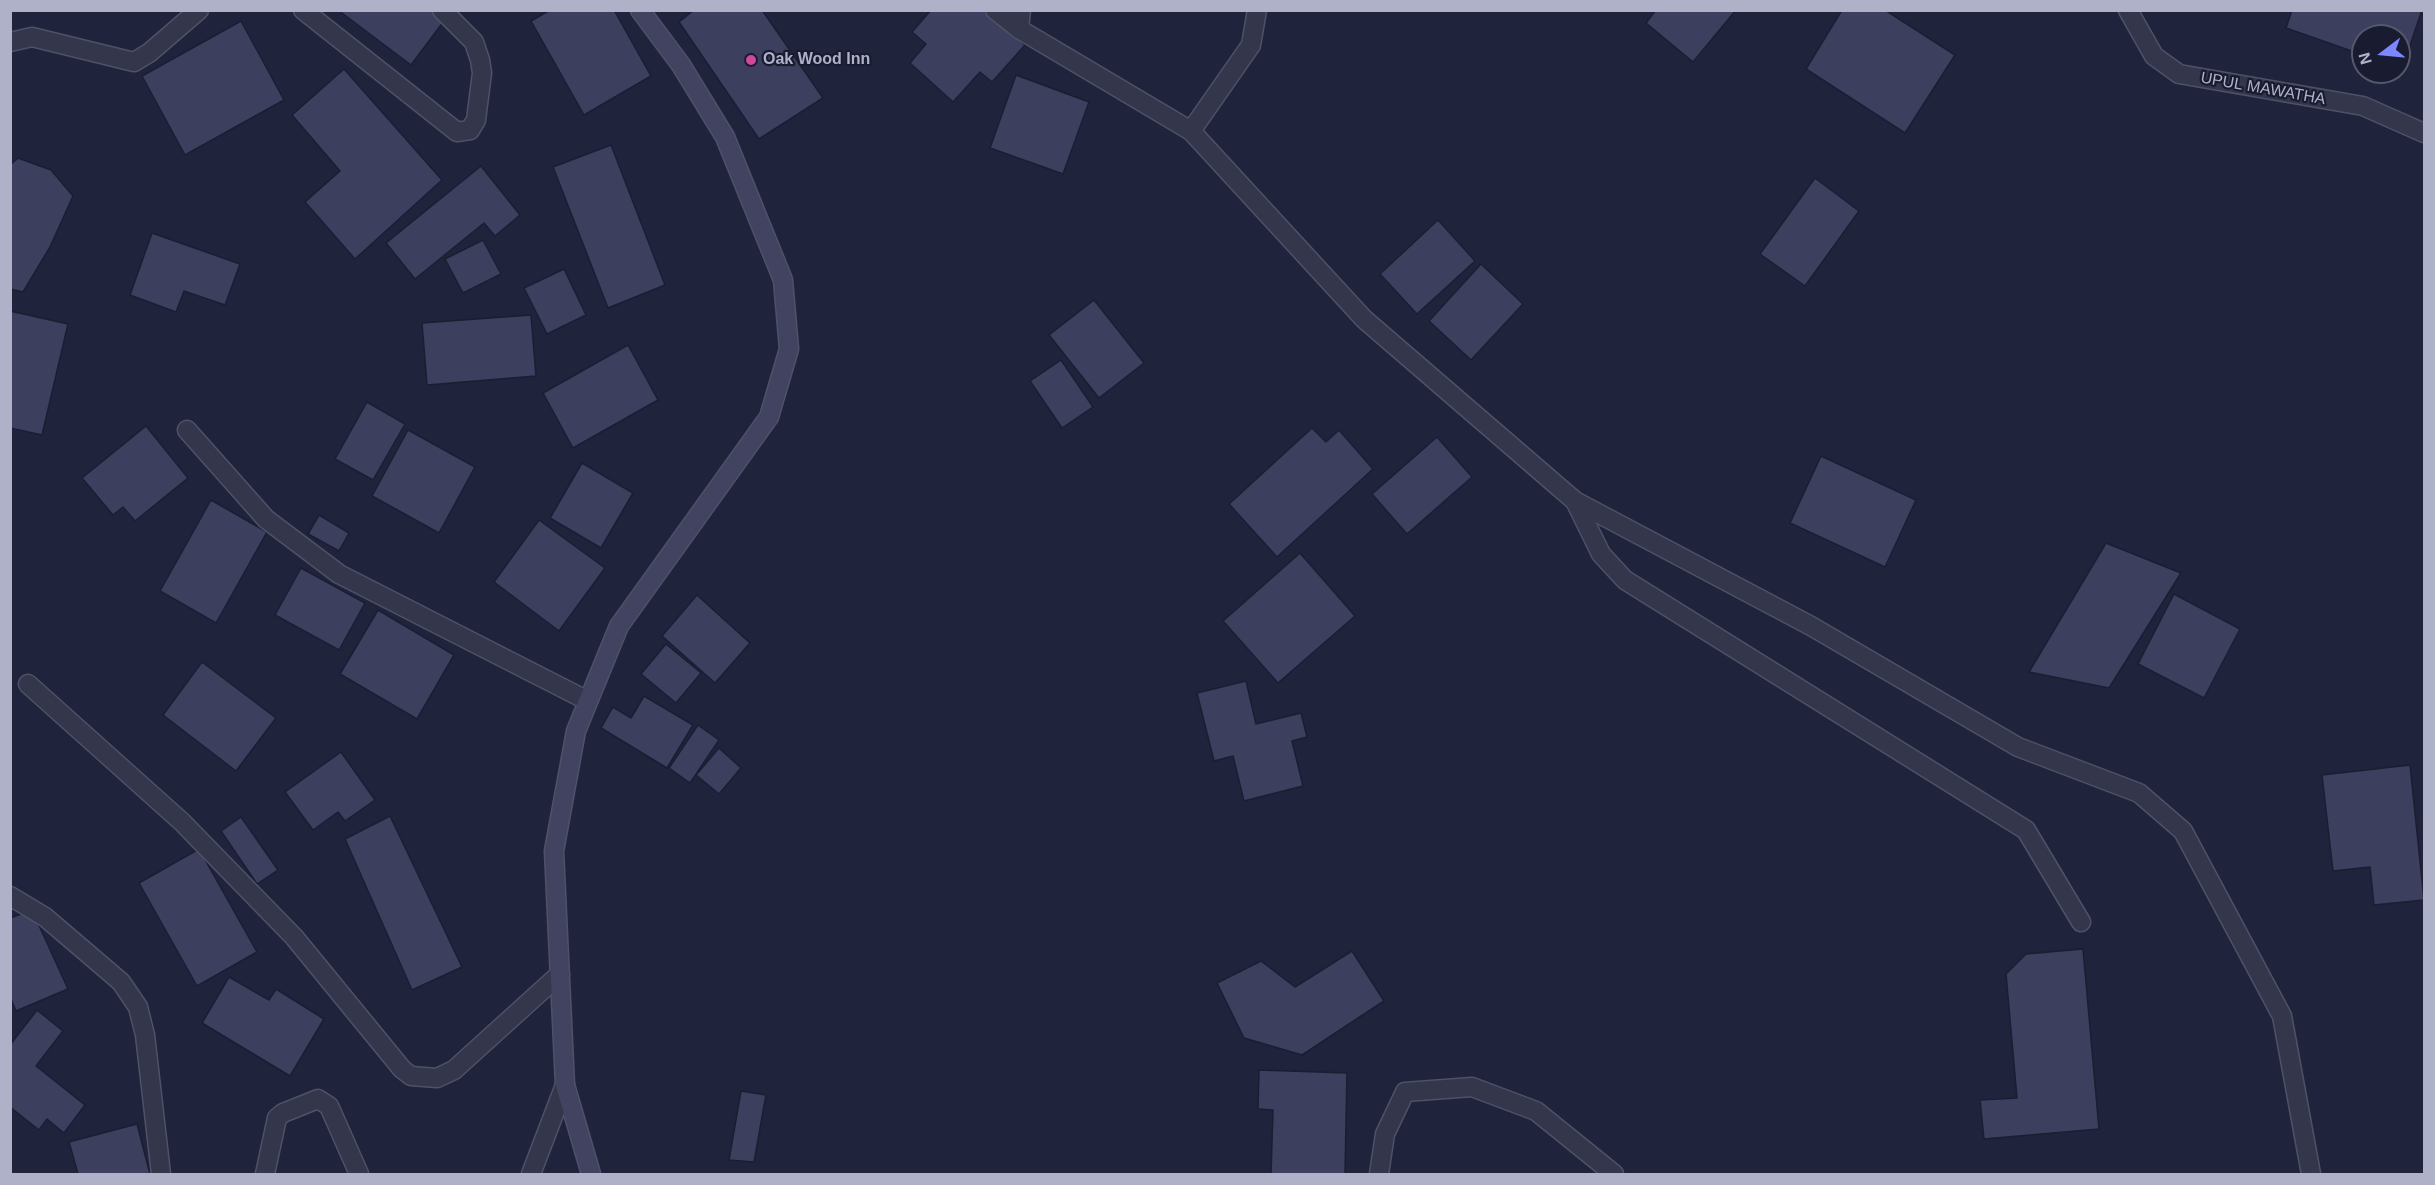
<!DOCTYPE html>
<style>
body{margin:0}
#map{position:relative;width:2435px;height:1185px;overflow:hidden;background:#20233c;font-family:Arial,sans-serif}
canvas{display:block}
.frame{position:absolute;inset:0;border:12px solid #afb1c8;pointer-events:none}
.north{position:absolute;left:2351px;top:24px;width:60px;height:60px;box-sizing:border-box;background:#191c31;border:2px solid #55586d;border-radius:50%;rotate:254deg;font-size:16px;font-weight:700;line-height:24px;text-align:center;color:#afb1c8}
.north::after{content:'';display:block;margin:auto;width:21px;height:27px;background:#7d87ff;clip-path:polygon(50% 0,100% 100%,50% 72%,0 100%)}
</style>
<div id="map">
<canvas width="2435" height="1185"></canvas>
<div class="frame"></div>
<div class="north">N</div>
</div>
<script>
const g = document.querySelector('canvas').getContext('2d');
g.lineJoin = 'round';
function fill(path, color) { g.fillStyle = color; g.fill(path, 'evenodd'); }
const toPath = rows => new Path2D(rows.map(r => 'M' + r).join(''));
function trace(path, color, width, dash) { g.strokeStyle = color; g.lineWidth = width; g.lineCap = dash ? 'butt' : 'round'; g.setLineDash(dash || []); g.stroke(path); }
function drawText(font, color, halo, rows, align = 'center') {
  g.font = font + ' Arial,sans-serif'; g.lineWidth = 4.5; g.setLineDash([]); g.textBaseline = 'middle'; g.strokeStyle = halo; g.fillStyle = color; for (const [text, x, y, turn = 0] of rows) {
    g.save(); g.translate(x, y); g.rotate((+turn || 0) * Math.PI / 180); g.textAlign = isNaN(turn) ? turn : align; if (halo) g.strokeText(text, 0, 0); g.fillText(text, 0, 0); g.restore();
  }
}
const building = toPath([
 [338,10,438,10,447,17,411,65,338,10],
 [550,10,614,10,651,76,584,115,531,21,550,10],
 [694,10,762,10,823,98,759,139,679,22,694,10],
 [931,10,987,10,1025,45,992,82,980,72,953,102,910,63,926,44,912,32,931,10],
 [1656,10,1736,10,1693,62,1646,23,1656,10],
 [1842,10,1885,10,1955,55,1905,133,1806,69,1842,10],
 [2292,10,2422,10,2402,69,2399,68,2399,36,2363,36,2363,55,2286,28,2292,10],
 [241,21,284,100,185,155,142,76,241,21],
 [344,69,442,180,355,259,305,202,340,171,292,115,344,69],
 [1016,75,1089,102,1063,174,990,148,1016,75],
 [611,145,665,285,608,308,553,167,611,145],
 [18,158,51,170,73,196,50,247,23,292,10,289,10,165,18,158],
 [481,166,520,215,495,236,484,223,415,279,386,243,481,166],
 [1815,178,1859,211,1805,286,1760,254,1815,178],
 [1438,220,1475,261,1417,314,1380,274,1438,220],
 [152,233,240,264,225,305,184,291,176,312,130,295,152,233],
 [483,240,501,274,463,293,445,259,483,240],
 [1481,264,1523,304,1471,360,1429,321,1481,264],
 [564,269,586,315,547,334,524,288,564,269],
 [1094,300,1144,363,1099,398,1049,335,1094,300],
 [10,311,68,324,42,435,10,428,10,311],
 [531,315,536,376,427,385,422,323,531,315],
 [628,345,658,400,573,448,543,393,628,345],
 [1061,360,1093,407,1062,428,1030,381,1061,360],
 [367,402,405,424,373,480,335,459,367,402],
 [146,426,188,478,135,521,123,507,113,515,82,478,146,426],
 [1312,428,1326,442,1339,430,1373,469,1277,557,1229,504,1312,428],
 [408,430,475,467,439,533,372,496,408,430],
 [1437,437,1472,477,1407,534,1372,494,1437,437],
 [1821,456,1916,500,1885,567,1790,523,1821,456],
 [582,463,633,493,601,548,550,518,582,463],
 [211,500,267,532,216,623,160,591,211,500],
 [319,515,349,533,339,551,308,534,319,515],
 [539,520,605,568,559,631,494,582,539,520],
 [2106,543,2181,573,2109,688,2029,672,2106,543],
 [1300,553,1355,616,1278,683,1223,621,1300,553],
 [301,568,365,603,339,650,275,615,301,568],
 [2174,594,2240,629,2204,698,2138,664,2174,594],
 [697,595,750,643,715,683,662,636,697,595],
 [378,610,454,655,417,719,340,674,378,610],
 [666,644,701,673,676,703,641,674,666,644],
 [202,662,276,718,236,771,163,715,202,662],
 [1246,681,1256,724,1301,713,1307,737,1292,741,1303,786,1244,801,1233,756,1214,761,1197,693,1246,681],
 [644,696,693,725,667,768,601,728,613,707,631,718,644,696],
 [698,725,719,740,690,783,669,768,698,725],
 [719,748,741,768,719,794,696,775,719,748],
 [341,752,375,800,345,821,338,812,313,830,285,792,341,752],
 [2410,765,2424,900,2374,905,2370,867,2333,871,2322,775,2410,765],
 [390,816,462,967,412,990,345,839,390,816],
 [241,817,278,870,257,884,221,831,241,817],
 [199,849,257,952,197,986,139,883,199,849],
 [32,910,68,989,16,1011,10,997,10,918,32,910],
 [2083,949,2099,1129,1984,1139,1980,1100,2017,1098,2006,974,2026,954,2083,949],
 [1352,951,1384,1001,1302,1055,1244,1038,1217,983,1261,961,1295,987,1352,951],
 [229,977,269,1000,276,989,324,1019,290,1076,202,1023,229,977],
 [37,1010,63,1031,36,1066,85,1105,64,1133,47,1119,39,1130,10,1107,10,1045,37,1010],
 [1259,1070,1347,1073,1345,1174,1271,1174,1273,1110,1258,1109,1259,1070],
 [741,1091,766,1095,754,1162,729,1160,741,1091],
 [137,1124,150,1174,78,1174,69,1142,137,1124]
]);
fill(building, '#3c3f5d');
trace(building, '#1b1e33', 1.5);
const lane = toPath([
 [1019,29,1021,10],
 [10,42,32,37,134,62,149,53,199,10],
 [1191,131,1251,45,1257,10],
 [187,430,266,519,339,574,588,701],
 [1575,501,1601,554,1625,580,2026,830,2081,922]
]);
const street = toPath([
 [303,10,457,132,470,130,476,120,482,73,480,60,474,42,442,10],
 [995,10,1019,29,1191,131,1364,319,1575,501,1811,626,2018,747,2139,793,2183,831,2282,1016,2311,1174],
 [2128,10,2154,56,2179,74,2363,106,2424,133],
 [28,684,182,822,294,937,402,1069,411,1076,437,1078,454,1070,560,974],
 [10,896,45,917,121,982,138,1007,145,1035,161,1174],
 [265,1174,277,1118,283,1113,318,1099,329,1106,359,1174],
 [531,1174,565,1085],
 [1379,1174,1385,1134,1405,1092,1472,1087,1536,1111,1614,1174]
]);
const secondary = toPath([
 [591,1174,565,1085,554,851,576,731,619,626,769,417,789,349,783,280,725,137,681,65,640,10]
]);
trace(lane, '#4f5167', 21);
trace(street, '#4f5167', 21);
trace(secondary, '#4f5167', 21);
trace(lane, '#34364c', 18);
trace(street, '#34364c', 18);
trace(secondary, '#424360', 18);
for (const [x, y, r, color] of [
 [751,60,6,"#d1479c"]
]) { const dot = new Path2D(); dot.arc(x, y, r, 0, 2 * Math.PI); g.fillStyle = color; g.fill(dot); trace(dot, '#191c31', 2); }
drawText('bold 16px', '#afb1c8', '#191c31', [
 ["Oak Wood Inn",763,60]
], 'left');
drawText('16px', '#afb1c8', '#191c31', [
 ["UPUL MAWATHA",2263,89,10]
]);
</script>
